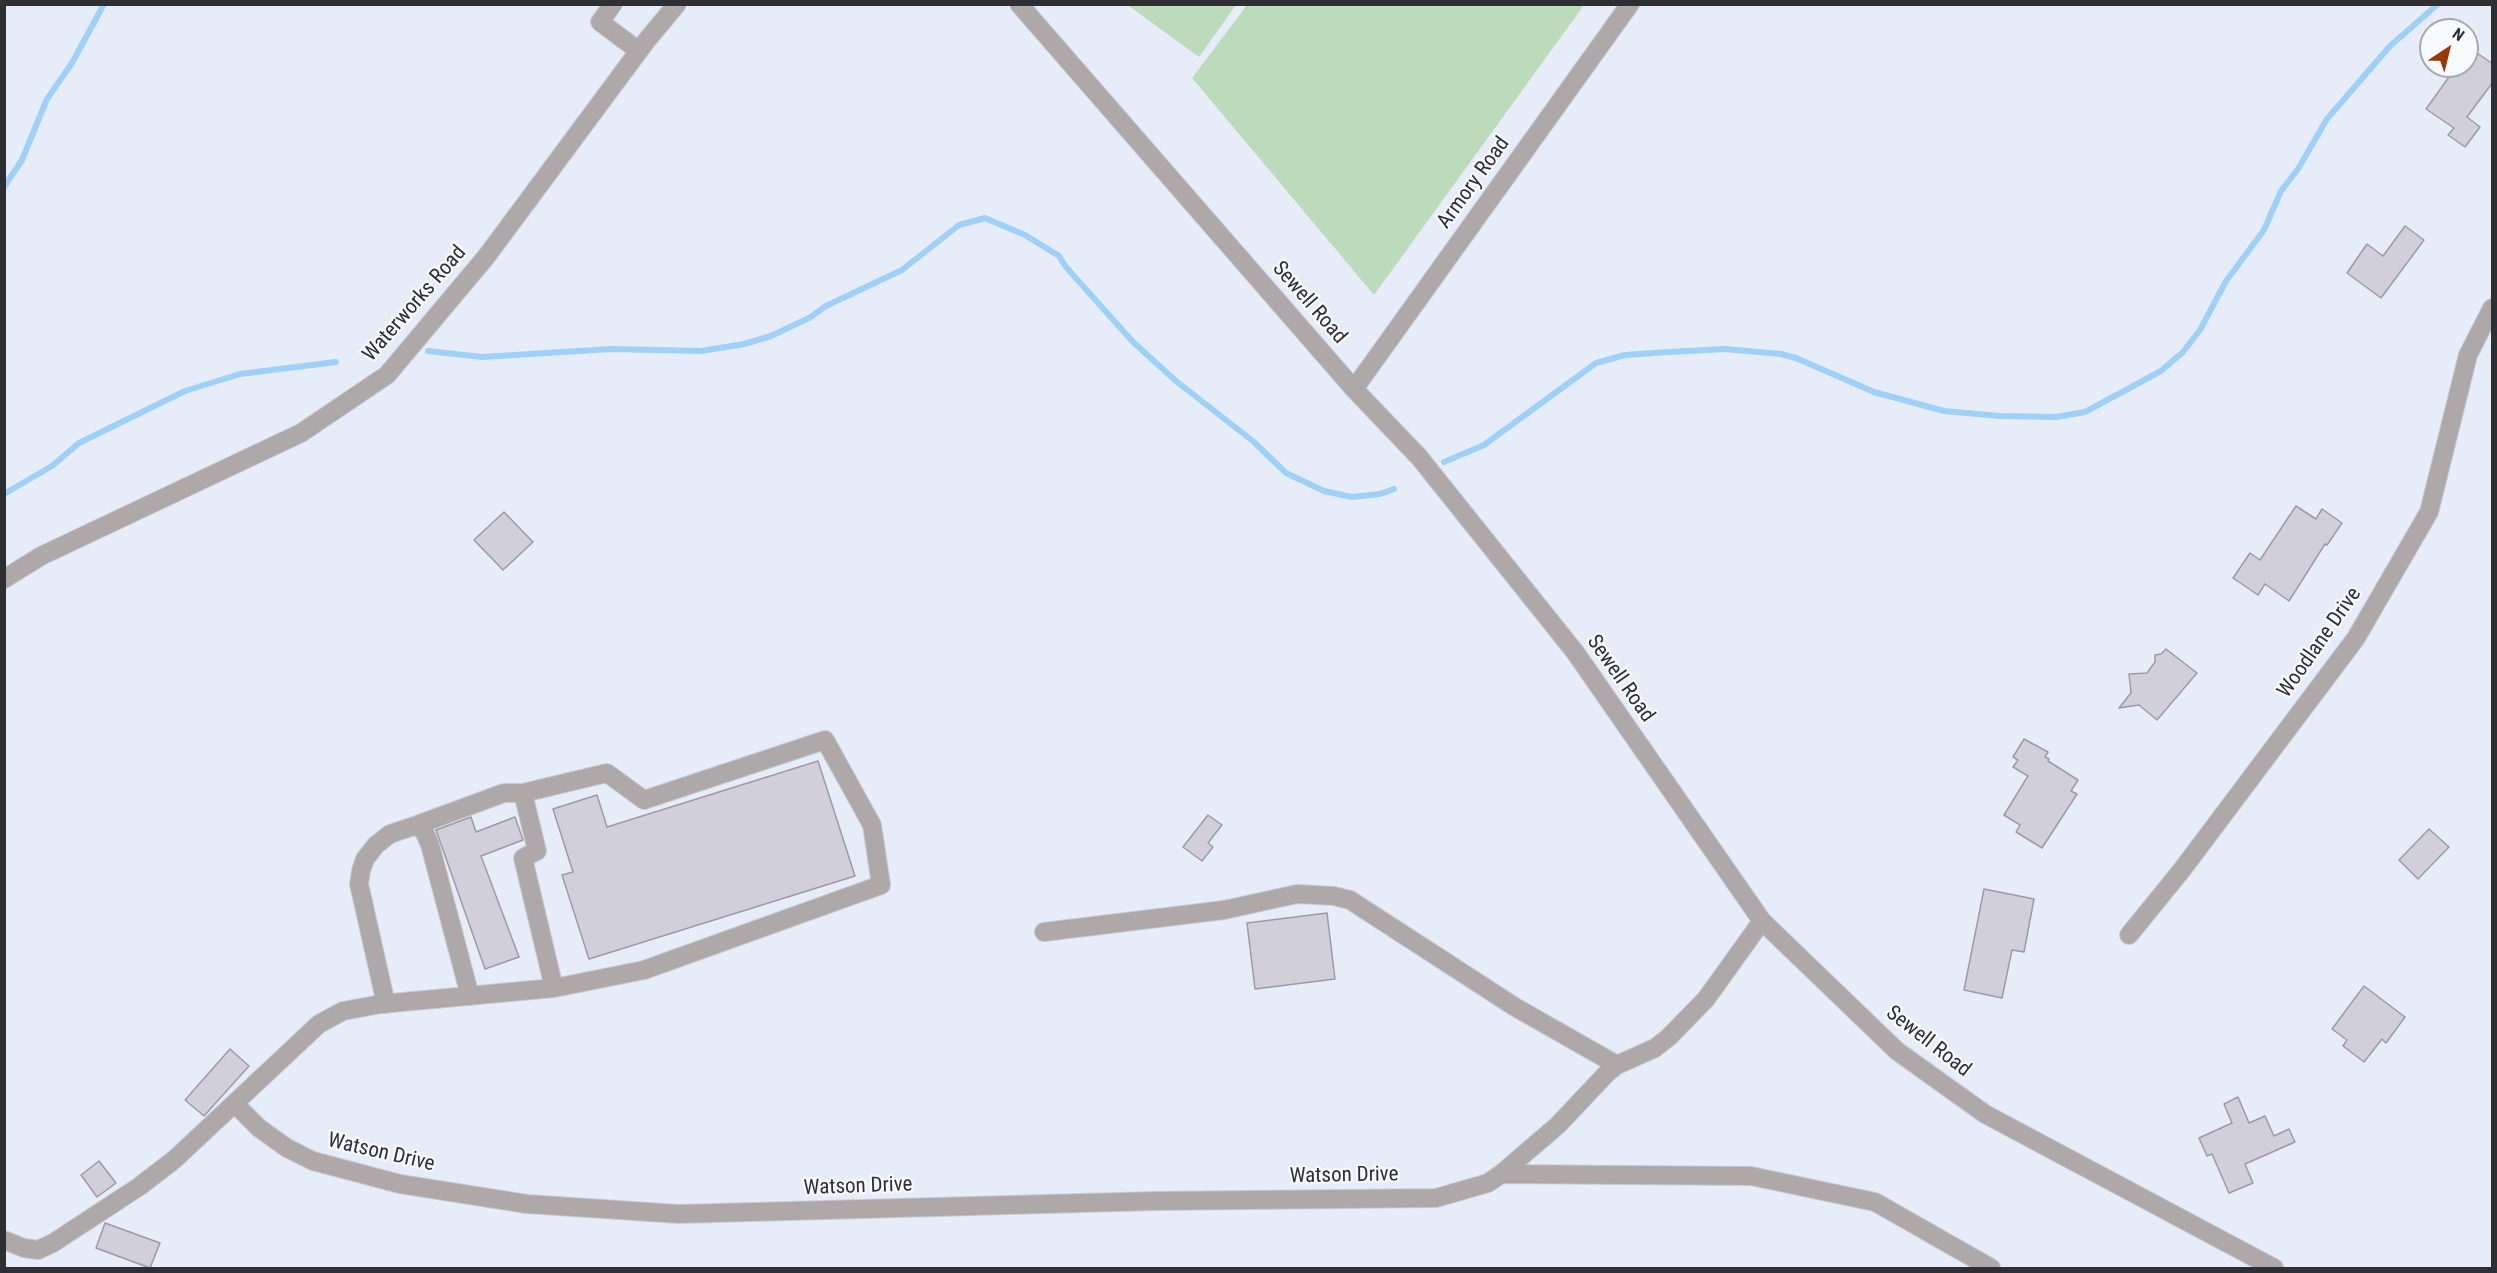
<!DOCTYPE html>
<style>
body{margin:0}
#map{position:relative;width:2497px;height:1273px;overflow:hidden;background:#e7edf8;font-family:"Roboto Condensed",sans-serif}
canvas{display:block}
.frame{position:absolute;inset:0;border:6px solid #2d2f33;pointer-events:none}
.north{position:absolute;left:2419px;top:18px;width:60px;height:60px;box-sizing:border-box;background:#f7fafe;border:2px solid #a6a9ad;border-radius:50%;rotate:35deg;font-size:16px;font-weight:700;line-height:24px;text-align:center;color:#2d2f33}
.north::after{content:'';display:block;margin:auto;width:21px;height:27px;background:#9b3607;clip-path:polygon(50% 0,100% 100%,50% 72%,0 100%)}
</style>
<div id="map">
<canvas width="2497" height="1273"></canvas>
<div class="frame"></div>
<div class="north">N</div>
</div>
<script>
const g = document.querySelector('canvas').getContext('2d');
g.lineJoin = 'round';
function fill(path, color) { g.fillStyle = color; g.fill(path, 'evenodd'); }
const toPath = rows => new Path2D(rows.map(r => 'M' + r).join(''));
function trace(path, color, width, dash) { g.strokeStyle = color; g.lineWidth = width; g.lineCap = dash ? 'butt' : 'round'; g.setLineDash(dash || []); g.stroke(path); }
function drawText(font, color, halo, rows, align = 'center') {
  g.font = font + ' "Roboto Condensed",sans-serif'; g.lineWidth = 4.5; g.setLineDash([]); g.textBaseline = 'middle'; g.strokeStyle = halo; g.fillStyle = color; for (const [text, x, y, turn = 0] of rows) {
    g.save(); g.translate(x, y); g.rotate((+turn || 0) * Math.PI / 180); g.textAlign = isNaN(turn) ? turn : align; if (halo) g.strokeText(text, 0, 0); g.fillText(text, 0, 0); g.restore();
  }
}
fill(toPath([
 [1126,4,1236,4,1236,5,1199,57],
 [1247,5,1247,4,1584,5,1374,295,1192,78]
]), '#bbdbbb');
trace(toPath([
 [4,187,22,160,47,99,72,63,104,4],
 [428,351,482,357,611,349,701,351,744,344,771,336,809,318,826,306,902,270,959,225,985,218,1025,235,1059,256,1066,267,1133,342,1176,381,1254,442,1286,473,1324,491,1352,497,1380,494,1394,489],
 [1444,462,1484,445,1596,363,1625,355,1668,352,1725,349,1781,354,1796,358,1874,392,1944,411,2000,416,2056,417,2085,412,2161,371,2183,352,2200,330,2226,281,2264,230,2281,191,2298,169,2327,119,2390,46,2438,4],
 [4,494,52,466,79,443,185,391,240,374,336,362]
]), '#9ed0f8', 6);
const building = toPath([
 [2467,46,2493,64,2493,82,2467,117,2480,127,2465,147,2448,135,2454,128,2426,109,2457,66,2467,66,2467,46],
 [2405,226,2424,240,2381,298,2347,273,2367,244,2383,256,2405,226],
 [2296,506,2316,519,2322,509,2342,523,2327,545,2325,544,2289,601,2265,584,2258,595,2233,578,2250,553,2260,560,2296,506],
 [504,512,533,542,503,570,474,540,504,512],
 [2166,649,2197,673,2157,720,2139,705,2119,708,2131,693,2129,674,2147,673,2155,662,2155,655,2161,654,2166,649],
 [2024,739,2048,752,2045,757,2049,759,2048,761,2078,780,2071,791,2077,794,2042,848,2016,832,2020,825,2004,815,2028,776,2013,767,2018,760,2013,757,2024,739],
 [818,761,855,876,589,959,562,875,573,872,553,809,597,795,607,827,818,761],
 [1208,815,1222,825,1208,843,1213,847,1202,861,1183,847,1208,815],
 [471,817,476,832,515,817,523,840,481,856,519,957,485,969,436,830,471,817],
 [2429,829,2449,847,2418,879,2399,860,2429,829],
 [1984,889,2034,899,2024,952,2012,950,2002,998,1964,990,1984,889],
 [1327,913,1335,979,1255,989,1247,923,1327,913],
 [2364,986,2405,1017,2386,1043,2382,1039,2364,1062,2343,1046,2347,1040,2332,1029,2364,986],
 [230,1049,249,1066,204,1116,185,1100,230,1049],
 [2238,1097,2249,1123,2265,1116,2274,1136,2289,1129,2295,1142,2245,1164,2253,1183,2229,1193,2212,1154,2207,1156,2199,1138,2232,1123,2224,1104,2238,1097],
 [99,1161,116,1183,97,1197,81,1175,99,1161],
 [105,1223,160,1243,150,1268,96,1248,105,1223]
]);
fill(building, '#d1cfda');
trace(building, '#9d9aa5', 1.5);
const minor = toPath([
 [613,4,600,22,639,51],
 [1019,4,1354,389,1419,457,1575,652,1762,921,1897,1051,1985,1114,2274,1268],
 [1354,389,1630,4],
 [4,579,41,556,301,433,387,375,486,257,647,40,677,4],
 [417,825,504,793,523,793,537,851,523,858,554,988],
 [1044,932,1224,910,1297,894,1334,896,1350,900,1515,1007,1617,1065],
 [2129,935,2181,871,2356,638,2429,512,2468,355,2492,308],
 [386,1004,359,884,361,871,365,859,376,845,390,834,417,825,425,833,430,845,470,996],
 [235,1104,259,1128,287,1148,313,1161,400,1184,527,1204,679,1214,1156,1201,1436,1198,1488,1183,1501,1174,1558,1125,1608,1072,1617,1065,1655,1048,1669,1037,1706,999,1762,921],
 [1501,1174,1751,1176,1875,1202,1991,1268],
 [4,1240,24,1248,38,1250,53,1243,140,1186,175,1159,319,1024,343,1011,381,1004,554,988,644,970,881,885,872,825,825,740,644,800,607,773,523,793]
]);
trace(minor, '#c6cbd5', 20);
trace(minor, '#aea8a9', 18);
drawText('21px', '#2d2f33', '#f7fafe', [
 ["Armory Road",1474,183,-54],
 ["Sewell Road",1309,303,49],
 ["Waterworks Road",415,304,-49],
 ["Woodlane Drive",2320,643,-55],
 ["Sewell Road",1620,679,55],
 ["Sewell Road",1928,1042,38],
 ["Watson Drive",381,1153,13],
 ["Watson Drive",1344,1176,-1],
 ["Watson Drive",858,1187,-2]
]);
</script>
